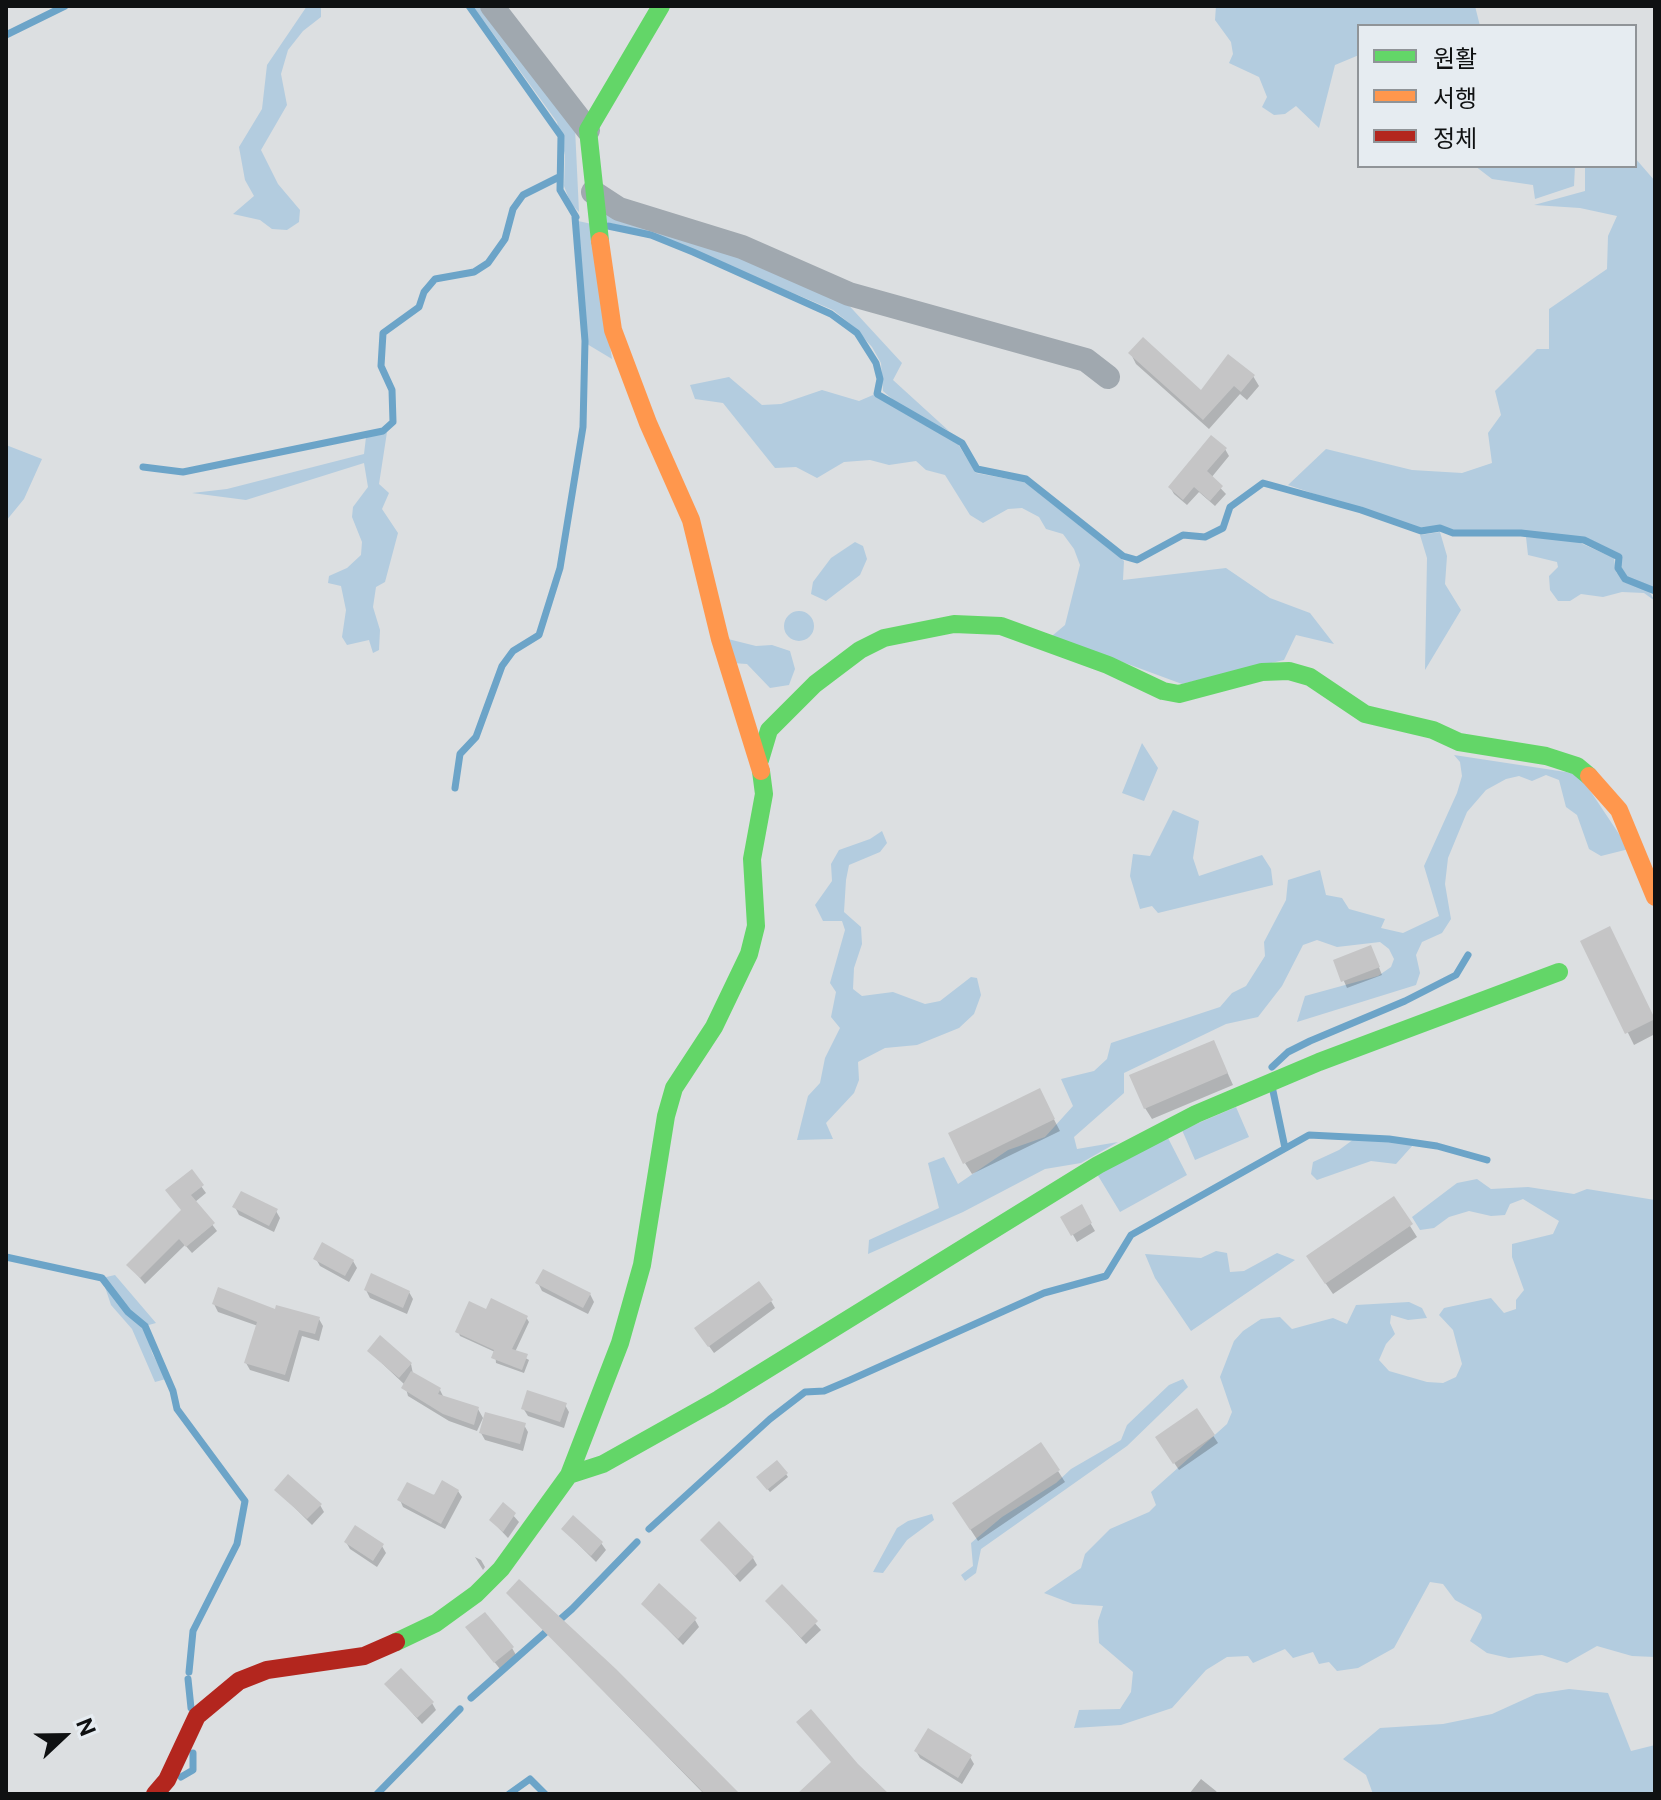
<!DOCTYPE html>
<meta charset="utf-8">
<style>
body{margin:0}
#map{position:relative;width:1661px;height:1800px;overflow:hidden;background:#dcdfe1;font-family:"Public Sans","Noto Sans KR",sans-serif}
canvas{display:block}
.frame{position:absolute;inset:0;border:8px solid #0f1112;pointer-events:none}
.legend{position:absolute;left:1357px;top:24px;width:280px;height:144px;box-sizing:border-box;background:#e6ecf1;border:2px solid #909498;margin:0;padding:10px 14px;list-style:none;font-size:24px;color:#0f1112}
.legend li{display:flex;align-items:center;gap:16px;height:40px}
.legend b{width:40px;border:2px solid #909498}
.north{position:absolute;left:24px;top:1696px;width:80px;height:80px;-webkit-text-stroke:6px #e6ecf1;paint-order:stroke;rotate:68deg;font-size:22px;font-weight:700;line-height:32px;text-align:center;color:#0f1112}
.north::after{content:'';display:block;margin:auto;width:28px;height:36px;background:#0f1112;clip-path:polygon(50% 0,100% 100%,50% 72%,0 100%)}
</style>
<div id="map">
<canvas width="1661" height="1800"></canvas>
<div class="frame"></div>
<ul class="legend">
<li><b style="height:10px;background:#63d668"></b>원활</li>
<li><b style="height:10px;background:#ff974d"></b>서행</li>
<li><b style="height:10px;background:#b3261e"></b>정체</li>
</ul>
<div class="north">N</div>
</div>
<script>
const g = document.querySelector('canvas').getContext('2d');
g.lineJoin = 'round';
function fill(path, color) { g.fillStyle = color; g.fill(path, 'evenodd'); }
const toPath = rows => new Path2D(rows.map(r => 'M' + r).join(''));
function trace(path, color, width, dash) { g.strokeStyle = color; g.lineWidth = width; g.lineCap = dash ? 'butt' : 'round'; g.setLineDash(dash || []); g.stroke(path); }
fill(toPath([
 [307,6,321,6,321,17,303,31,288,50,281,74,287,105,261,150,278,184,300,210,299,222,287,230,272,229,260,220,233,214,254,196,245,180,239,147,262,109,267,65],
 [473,6,482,6,575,128,579,212,571,204,564,186,565,155,557,122],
 [1216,6,1475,6,1480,26,1359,26,1359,55,1335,65,1319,128,1296,106,1285,114,1274,115,1262,107,1267,97,1259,77,1229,63,1233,54,1231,42,1215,20],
 [1635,158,1655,181,1655,588,1628,578,1621,566,1620,554,1589,539,1522,531,1452,530,1440,526,1422,530,1288,485,1326,449,1412,470,1462,473,1492,463,1488,433,1501,415,1495,391,1537,349,1549,349,1549,309,1607,269,1608,236,1617,216,1580,208,1534,205,1585,191,1585,166,1635,166],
 [1475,166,1575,166,1574,186,1535,199,1533,185,1492,179],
 [603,213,723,249,843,299,902,363,893,380,949,431,899,405,883,391,881,363,872,347,854,327,833,310,654,234,602,221],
 [578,221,592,224,612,359,587,344],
 [729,377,762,405,781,404,822,390,859,401,873,395,958,444,976,473,1025,482,1124,561,1123,580,1226,568,1270,598,1310,613,1334,644,1296,635,1284,660,1182,684,1052,636,1065,625,1080,565,1074,549,1063,534,1046,529,1039,517,1022,508,1008,509,983,523,970,515,945,475,926,470,916,461,889,465,870,460,844,462,817,478,796,467,775,468,723,403,695,399,690,385],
 [387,432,379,484,389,493,382,509,398,533,385,582,376,587,373,607,380,630,379,650,373,653,369,640,347,645,342,637,346,610,341,586,328,583,329,576,347,568,361,555,362,542,352,517,353,507,368,487,364,463,246,500,192,493,227,489,364,454,366,437],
 [6,445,42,459,24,499,6,521],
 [1440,532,1447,556,1445,584,1461,610,1425,670,1427,558,1420,535],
 [1526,537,1576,541,1614,558,1616,572,1624,582,1649,591,1655,601,1644,593,1622,592,1603,597,1581,594,1570,601,1558,601,1550,590,1549,576,1558,567,1557,562,1528,555],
 [855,542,863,546,867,559,860,575,826,601,811,594,813,582,831,558],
 '784 626a15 15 0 1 1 30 0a15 15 0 1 1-30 0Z',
 [724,638,756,646,772,645,790,651,795,669,789,685,770,688,747,664,732,663],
 [1142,743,1158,768,1144,801,1122,793],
 [1454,755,1579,774,1629,849,1601,856,1589,849,1577,815,1566,807,1559,780,1546,775,1532,781,1519,776,1506,779,1486,790,1467,812,1448,858,1445,884,1451,919,1442,933,1422,942,1416,955,1420,973,1416,985,1297,1022,1305,996,1378,976,1391,967,1394,959,1389,949,1380,942,1337,947,1317,940,1303,945,1282,986,1258,1017,1226,1024,1124,1073,1124,1093,1074,1137,1077,1149,1118,1142,1081,1163,1045,1169,963,1212,868,1254,869,1240,939,1208,928,1163,944,1157,958,1184,1008,1150,1045,1137,1073,1106,1061,1079,1094,1071,1107,1059,1111,1043,1220,1007,1232,993,1246,986,1265,956,1264,942,1286,900,1288,880,1320,870,1326,895,1342,898,1349,909,1385,919,1381,928,1403,933,1439,916,1424,866,1457,793,1462,776,1460,762],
 [1173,810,1199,821,1193,858,1199,876,1262,855,1271,869,1273,885,1158,913,1152,906,1140,909,1130,876,1133,854,1150,856],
 [882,831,887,843,880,852,849,865,846,880,844,912,861,927,862,944,854,968,853,989,862,996,893,992,925,1004,940,1001,971,977,977,978,981,995,974,1014,959,1028,917,1045,885,1048,858,1062,859,1080,854,1093,826,1123,833,1139,797,1140,808,1096,820,1083,825,1058,840,1028,831,1017,836,992,830,983,845,930,842,921,823,921,815,905,832,881,831,864,839,850,870,839],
 [1236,1107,1249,1137,1195,1160,1182,1130],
 [1168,1138,1187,1175,1120,1212,1097,1174],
 [1354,1139,1391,1142,1413,1145,1396,1164,1371,1161,1317,1180,1311,1174,1313,1162,1339,1150],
 [1477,1179,1491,1189,1528,1187,1574,1194,1587,1189,1655,1200,1655,1657,1632,1656,1597,1646,1567,1663,1542,1655,1509,1658,1487,1653,1470,1641,1482,1618,1481,1614,1455,1600,1443,1584,1430,1582,1394,1648,1358,1668,1337,1671,1329,1662,1319,1664,1313,1652,1293,1658,1285,1649,1253,1663,1248,1656,1227,1657,1206,1670,1172,1708,1121,1725,1074,1728,1079,1710,1120,1709,1131,1692,1133,1672,1099,1643,1098,1621,1103,1606,1073,1604,1044,1593,1081,1568,1085,1554,1110,1529,1149,1512,1156,1505,1151,1492,1227,1424,1232,1412,1220,1377,1234,1341,1243,1331,1261,1319,1280,1317,1292,1329,1333,1318,1347,1324,1356,1305,1409,1302,1422,1308,1427,1318,1408,1320,1391,1315,1390,1323,1395,1334,1386,1344,1379,1360,1389,1371,1427,1382,1443,1383,1456,1377,1462,1364,1453,1330,1439,1315,1444,1308,1491,1298,1504,1313,1516,1309,1516,1300,1524,1290,1512,1257,1512,1244,1553,1234,1559,1221,1523,1199,1510,1204,1505,1215,1491,1216,1469,1211,1449,1217,1434,1228,1420,1230,1412,1217,1457,1183],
 [1216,1251,1227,1253,1230,1272,1244,1271,1277,1253,1295,1260,1191,1331,1155,1278,1145,1254,1201,1258],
 [115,1275,156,1323,145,1326,152,1353,166,1379,155,1382,132,1329,111,1305,102,1278],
 [1183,1379,1188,1387,1127,1446,981,1549,976,1573,965,1581,961,1575,973,1566,971,1543,1002,1517,1056,1483,1071,1469,1121,1440,1127,1425,1169,1385],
 [932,1514,934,1520,907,1540,883,1573,873,1572,897,1528,908,1521],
 [1569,1689,1608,1693,1631,1751,1655,1745,1655,1794,1373,1794,1366,1775,1343,1759,1380,1728,1443,1724,1492,1714,1536,1694]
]), '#b3ccdf');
fill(toPath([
 [1131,354,1201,393,1253,376,1259,386,1247,400,1240,394,1209,429,1136,364],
 [1225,449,1229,456,1211,478,1226,494,1215,506,1199,492,1187,505,1174,494,1170,487],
 [1616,940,1655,1021,1655,1034,1634,1045,1583,942],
 [1374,955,1382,975,1347,988,1335,961],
 [1219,1054,1233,1085,1152,1119,1145,1108],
 [1045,1102,1060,1131,972,1174,965,1163],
 [191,1172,206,1193,195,1202,217,1231,192,1253,185,1245,145,1284,129,1265,183,1212],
 [1393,1199,1417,1237,1333,1294,1315,1268],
 [235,1207,276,1211,280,1218,274,1232,239,1215],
 [1081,1207,1095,1231,1077,1242,1063,1217],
 [316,1259,353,1261,357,1268,349,1282,320,1266],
 [538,1283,590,1294,594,1302,588,1314,542,1291],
 [366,1290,409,1292,413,1299,407,1314,370,1298],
 [771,1301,775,1308,714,1353,701,1335],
 [214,1304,319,1319,323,1326,319,1341,302,1336,289,1382,250,1370,246,1363,258,1326,218,1312],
 [487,1312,526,1317,529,1322,515,1352,529,1360,524,1373,496,1363,495,1352,460,1336,458,1331],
 [369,1351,411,1364,413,1374,440,1390,444,1398,478,1409,483,1418,477,1431,449,1421,408,1396,405,1385],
 [565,1405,569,1412,564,1428,528,1416,523,1408],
 [1197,1411,1218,1443,1179,1470,1162,1445],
 [524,1425,528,1432,523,1451,485,1440,481,1433],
 [1058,1471,1065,1482,978,1541,961,1515],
 [786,1474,788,1477,770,1492,761,1481],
 [277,1490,320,1505,324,1512,312,1525],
 [458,1491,462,1497,445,1529,403,1507,400,1500],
 [504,1505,519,1522,508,1538,491,1520],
 [563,1529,601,1543,606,1550,596,1562],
 [703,1540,753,1558,757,1565,740,1582],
 [346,1542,382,1546,386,1553,377,1567,350,1549],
 [475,1557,481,1560,485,1567,483,1570],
 [782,1587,821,1630,806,1644,767,1601],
 [508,1593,737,1794,704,1794],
 [643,1604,695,1620,699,1627,683,1645],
 [472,1634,512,1648,516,1655,500,1669],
 [387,1685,432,1703,436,1710,422,1724],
 [916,1751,970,1757,974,1764,962,1784,920,1758],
 [1201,1779,1216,1791,1218,1794,1189,1794]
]), '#0003');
trace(toPath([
 [469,6,561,136,560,190,576,217],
 [6,35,65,6],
 [608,226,651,235,693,252,831,314,857,333,876,363,880,379,877,394,962,443,977,469,1026,479,1123,556,1137,560,1183,535,1205,537,1223,528,1230,507,1263,483,1361,510,1421,531,1440,528,1453,533,1521,533,1584,540,1619,557,1618,568,1625,579,1655,591],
 [143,467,183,472,383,431,393,422,392,390,381,366,383,333,419,307,424,292,435,279,474,272,488,263,505,239,513,209,523,195,559,177],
 [455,788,460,754,476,737,502,666,513,651,539,635,560,568,583,427,585,341,575,217],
 [1272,1067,1288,1052,1310,1041,1405,1001,1456,975,1468,955],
 [1273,1091,1285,1148],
 [6,1257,102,1278,128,1312,145,1326,173,1391,177,1409,245,1501,237,1544,193,1631,189,1672],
 [649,1529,770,1419,805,1392,824,1391,850,1380,1044,1293,1106,1276,1131,1235,1309,1135,1389,1139,1437,1146,1487,1160],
 [188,1679,191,1708],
 [471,1698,572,1609,637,1542],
 [181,1777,193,1770,193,1753],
 [377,1794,460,1709],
 [509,1794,530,1779,545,1794]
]), '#6ca4c8', 7);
fill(toPath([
 [1143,337,1201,390,1228,354,1255,375,1241,392,1234,386,1203,420,1128,353],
 [1211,435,1227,448,1207,471,1223,486,1210,501,1194,487,1183,500,1168,487],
 [1610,926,1655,1019,1625,1034,1580,941],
 [1371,945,1380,967,1341,982,1333,960],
 [1214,1040,1228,1073,1144,1109,1129,1075],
 [1040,1088,1055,1119,963,1164,948,1133],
 [192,1169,204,1185,191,1195,215,1223,186,1247,179,1239,140,1278,126,1265,181,1210,165,1190],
 [241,1191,278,1209,269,1226,232,1207],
 [1394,1196,1413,1224,1325,1284,1306,1256],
 [1082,1204,1092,1223,1071,1236,1060,1217],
 [322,1242,354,1260,345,1276,313,1259],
 [543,1269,591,1293,583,1308,535,1283],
 [371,1273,410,1291,403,1308,364,1290],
 [759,1281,773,1300,708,1347,694,1328],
 [218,1287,275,1309,276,1305,320,1317,315,1334,299,1330,285,1375,244,1363,257,1322,212,1304],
 [491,1298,528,1316,512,1349,528,1354,522,1370,491,1358,494,1350,455,1332,469,1301,486,1309],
 [380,1335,412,1363,399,1378,367,1351],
 [411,1371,441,1388,438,1394,479,1407,474,1425,443,1414,401,1388],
 [527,1390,567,1403,560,1422,521,1409],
 [1197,1408,1215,1435,1173,1464,1155,1437],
 [485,1412,526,1423,520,1444,479,1433],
 [1041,1442,1060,1470,970,1530,952,1503],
 [777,1460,788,1473,767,1490,756,1477],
 [288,1474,322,1504,307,1519,274,1490],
 [442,1480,459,1490,441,1524,397,1500,407,1482,434,1495],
 [503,1502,516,1513,503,1532,489,1520],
 [573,1515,603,1542,591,1556,561,1529],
 [719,1521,754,1557,735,1576,700,1540],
 [355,1525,384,1544,373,1561,344,1542],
 [519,1579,616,1669,740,1794,705,1794,506,1593],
 [659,1583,697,1618,678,1639,641,1604],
 [782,1584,818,1621,801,1638,765,1601],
 [485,1612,514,1647,494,1663,465,1627],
 [401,1668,434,1702,417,1718,384,1684],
 [811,1709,858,1764,889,1794,797,1794,831,1762,796,1722],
 [928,1728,972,1755,958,1778,914,1751]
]), '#c5c5c6');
trace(toPath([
 [492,6,588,130],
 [593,192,619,209,742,247,849,294,1086,360,1108,377]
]), '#a0a8af', 24);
trace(toPath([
 [600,241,588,130,661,6],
 [760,760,769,730,815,684,860,650,884,638,954,624,1001,626,1108,665,1163,691,1179,694,1262,672,1289,671,1310,677,1365,714,1433,730,1459,742,1546,756,1577,766,1589,776],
 [569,1475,603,1464,719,1399,1098,1165,1196,1114,1319,1062,1559,972],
 [396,1642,436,1623,476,1594,501,1569,569,1475,620,1343,642,1265,666,1116,674,1088,714,1027,749,954,756,926,752,859,764,794,761,771]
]), '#63d668', 18);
trace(toPath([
 [600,241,613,330,648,423,691,520,720,639,761,771],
 [1589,776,1619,810,1655,897]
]), '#ff974d', 18);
trace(toPath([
 [155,1794,167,1780,197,1716,239,1681,267,1670,364,1656,396,1642]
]), '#b3261e', 18);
</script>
